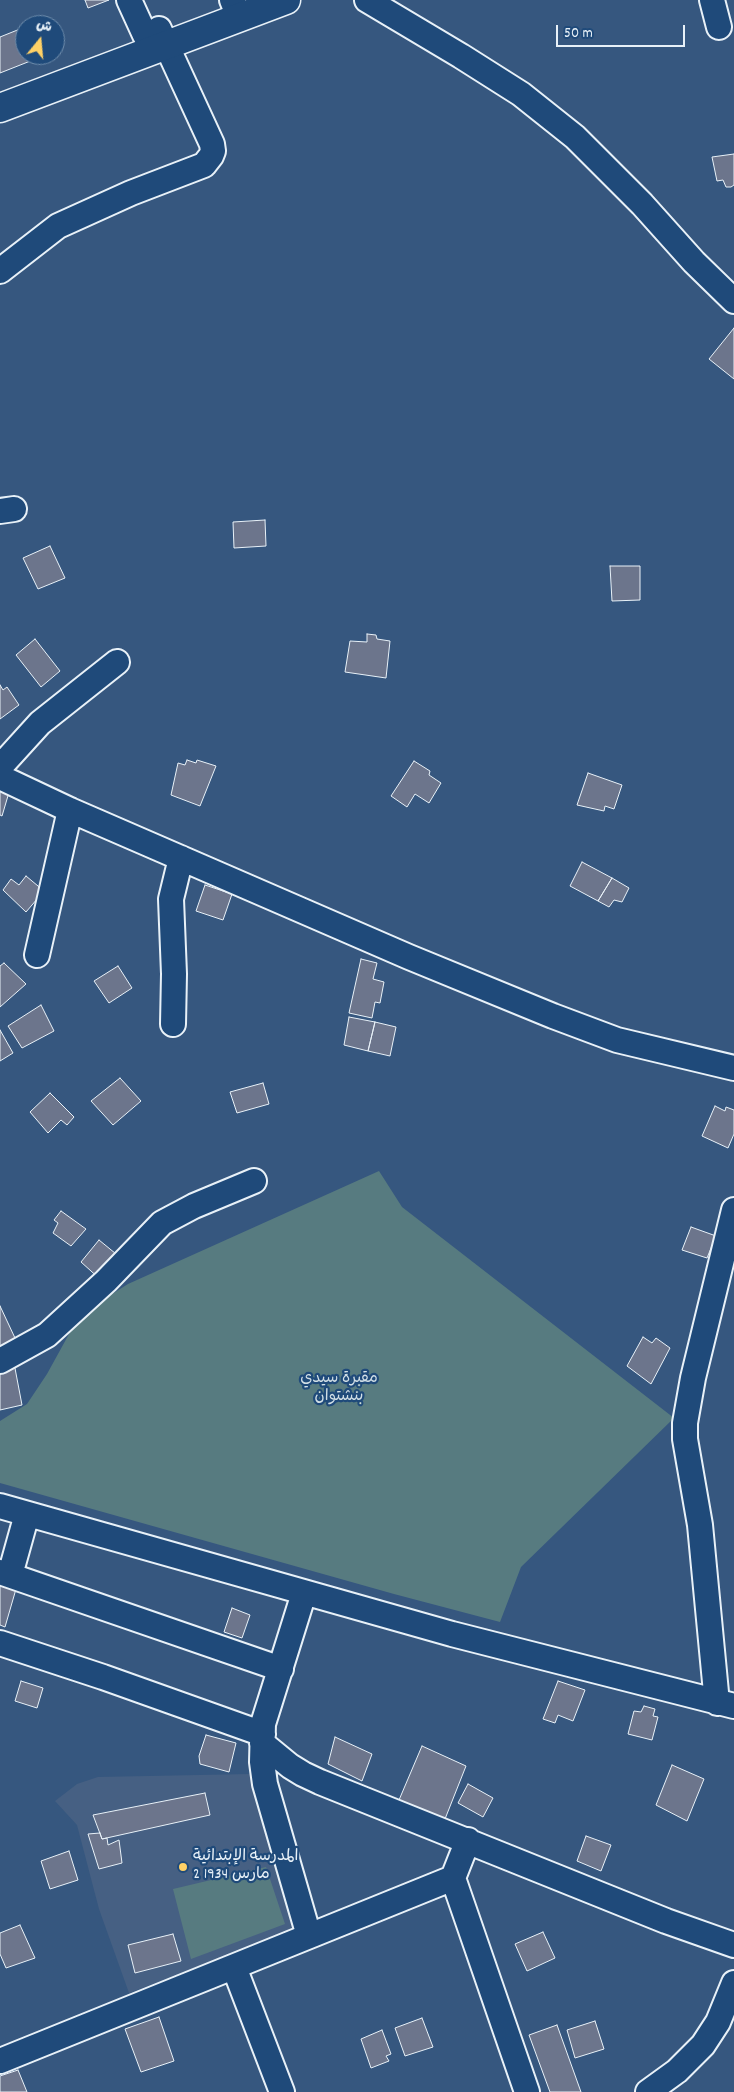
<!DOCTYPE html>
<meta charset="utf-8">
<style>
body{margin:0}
#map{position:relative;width:734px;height:2092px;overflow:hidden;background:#36577f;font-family:Dekko,"Playpen Sans Arabic",sans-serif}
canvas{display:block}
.north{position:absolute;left:15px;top:15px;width:50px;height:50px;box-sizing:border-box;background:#1f4a7a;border:1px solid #6f8dac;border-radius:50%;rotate:17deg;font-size:14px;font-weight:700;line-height:20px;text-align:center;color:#e8f1f8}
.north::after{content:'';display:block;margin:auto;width:18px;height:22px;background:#ffd166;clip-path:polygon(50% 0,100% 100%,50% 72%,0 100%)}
.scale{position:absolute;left:556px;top:25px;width:129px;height:22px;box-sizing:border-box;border:2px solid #e8f1f8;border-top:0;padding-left:6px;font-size:15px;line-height:18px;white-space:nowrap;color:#e8f1f8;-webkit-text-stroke:4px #1f4a7a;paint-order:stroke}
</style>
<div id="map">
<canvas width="734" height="2092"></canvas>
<div class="north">ش</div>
<div class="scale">50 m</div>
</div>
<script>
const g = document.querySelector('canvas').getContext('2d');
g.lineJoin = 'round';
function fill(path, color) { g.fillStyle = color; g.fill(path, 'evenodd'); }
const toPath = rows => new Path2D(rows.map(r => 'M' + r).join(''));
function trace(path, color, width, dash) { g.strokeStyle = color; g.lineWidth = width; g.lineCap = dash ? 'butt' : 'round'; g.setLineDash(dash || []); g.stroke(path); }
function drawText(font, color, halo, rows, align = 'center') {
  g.font = font + ' Dekko,"Playpen Sans Arabic",sans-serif'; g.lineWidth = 4.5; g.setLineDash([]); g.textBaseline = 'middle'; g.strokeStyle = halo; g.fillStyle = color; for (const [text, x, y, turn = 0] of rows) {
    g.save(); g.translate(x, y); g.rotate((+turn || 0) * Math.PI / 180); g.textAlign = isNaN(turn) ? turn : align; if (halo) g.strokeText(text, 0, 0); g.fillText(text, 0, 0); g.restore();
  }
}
fill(toPath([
 [250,1774,297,1929,129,1993,99,1909,77,1825,55,1801,77,1784,98,1777]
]), '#466083');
fill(toPath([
 [379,1171,402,1207,674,1418,521,1567,500,1622,394,1594,0,1483,0,1421,27,1404,47,1374,80,1314,128,1284],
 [266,1867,285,1924,191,1959,173,1889]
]), '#577b80');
const building = toPath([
 [85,0,109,0,88,8,85,0],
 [25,27,25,55,43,56,0,73,0,37,25,27],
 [734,154,734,185,731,187,726,187,723,180,717,181,712,157,734,154],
 [734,328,734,379,709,359,734,328],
 [265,520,266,546,234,548,233,522,265,520],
 [50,546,65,578,38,589,23,558,50,546],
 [610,566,640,566,640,600,612,601,610,566],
 [367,634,376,635,377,639,390,641,386,678,345,672,350,641,367,642,367,634],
 [35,639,60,671,41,687,16,655,35,639],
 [0,685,3,690,7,687,19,705,0,719,0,685],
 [187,760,196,763,197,760,216,766,200,806,171,795,178,763,185,765,187,760],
 [414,761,430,771,429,775,441,783,429,803,415,794,407,807,391,796,414,761],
 [588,773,622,785,614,809,605,806,604,811,577,805,588,773],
 [0,786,10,789,2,816,0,815,0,786],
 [582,862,612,878,598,901,570,886,582,862],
 [26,876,44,891,26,912,3,890,11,879,19,885,26,876],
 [612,878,629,888,622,902,614,900,609,907,598,901,612,878],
 [205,885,232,894,223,920,196,911,205,885],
 [361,959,377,963,373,979,384,982,380,1003,375,1002,372,1018,349,1013,361,959],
 [4,963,26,984,0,1007,0,966,4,963],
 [118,966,132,988,109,1003,94,981,118,966],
 [41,1005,54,1031,22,1048,8,1026,41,1005],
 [349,1017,375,1022,368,1051,344,1045,349,1017],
 [375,1022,396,1027,390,1056,368,1051,375,1022],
 [0,1030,13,1053,0,1061,0,1030],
 [120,1078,141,1101,113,1125,91,1101,120,1078],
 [263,1083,269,1104,237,1113,230,1092,263,1083],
 [50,1093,74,1117,67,1125,61,1120,48,1133,30,1112,50,1093],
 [715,1106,725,1111,726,1107,734,1110,734,1134,728,1148,702,1136,715,1106],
 [61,1211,86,1229,71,1246,53,1233,58,1223,54,1220,61,1211],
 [691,1227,716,1236,707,1258,682,1250,691,1227],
 [99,1240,121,1258,101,1280,81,1262,99,1240],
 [0,1306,15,1338,14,1344,0,1350,0,1306],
 [643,1337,652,1343,656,1338,670,1348,651,1384,627,1366,643,1337],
 [14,1363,22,1405,0,1410,0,1366,14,1363],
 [0,1583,16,1589,5,1627,0,1625,0,1583],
 [232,1608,250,1615,242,1638,224,1632,232,1608],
 [21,1681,43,1688,37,1708,15,1701,21,1681],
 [558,1681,585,1690,573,1721,558,1715,555,1723,543,1719,558,1681],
 [644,1706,655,1709,653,1716,658,1717,652,1740,628,1734,634,1711,641,1712,644,1706],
 [206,1735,236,1743,229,1772,200,1764,199,1756,206,1735],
 [335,1737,372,1754,362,1781,328,1764,335,1737],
 [422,1746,466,1766,445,1819,399,1800,422,1746],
 [672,1765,704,1779,687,1821,656,1805,672,1765],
 [468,1784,493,1798,483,1817,458,1803,468,1784],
 [205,1793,210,1815,102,1839,93,1815,205,1793],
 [100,1833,102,1839,107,1838,108,1845,119,1840,122,1863,99,1869,88,1834,100,1833],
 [586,1836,611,1845,601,1871,577,1861,586,1836],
 [69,1851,78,1880,50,1889,41,1861,69,1851],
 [20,1925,35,1958,6,1968,0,1954,0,1933,20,1925],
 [543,1932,555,1958,527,1971,515,1944,543,1932],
 [173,1934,181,1961,135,1973,128,1945,173,1934],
 [159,2017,174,2061,141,2072,125,2029,159,2017],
 [422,2018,433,2047,405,2056,395,2028,422,2018],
 [595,2021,604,2049,575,2058,567,2030,595,2021],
 [557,2025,581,2092,550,2092,529,2035,557,2025],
 [382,2030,391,2054,386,2056,389,2061,371,2068,361,2039,382,2030],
 [18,2070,27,2092,0,2092,0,2076,18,2070]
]);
fill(building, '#6c758c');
trace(building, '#e8f1f8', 1);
const minor = toPath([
 [129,0,145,35],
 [232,0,239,17],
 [367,0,461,56,521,94,575,137,642,204,694,262,734,301],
 [712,0,719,27],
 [0,271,58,226,131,193,204,165,211,156,213,151,212,144,159,29],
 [0,511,14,509],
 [0,767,40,723,117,662],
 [0,777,70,810,409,957,553,1016,617,1040,734,1068],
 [37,955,70,810],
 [173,1024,174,974,171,899,181,858],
 [0,1361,47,1335,106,1281,162,1223,194,1206,254,1181],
 [0,1506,452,1634,734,1706],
 [0,1572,281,1669],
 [10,1575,27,1514],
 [304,1593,263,1724,262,1762,265,1784,309,1936],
 [0,1643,103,1677,263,1734],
 [717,1703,700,1525,685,1439,685,1423,693,1378,734,1210],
 [262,1743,290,1766,303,1774,320,1782,666,1921,734,1945],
 [453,1878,527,2092],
 [234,1967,282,2092],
 [0,2061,453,1878,468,1840],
 [648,2092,677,2071,703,2045,718,2022,734,1983]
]);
const major = toPath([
 [0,108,286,0]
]);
trace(minor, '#e8f1f8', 28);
trace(major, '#e8f1f8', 31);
trace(minor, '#1f4a7a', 24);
trace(major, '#1f4a7a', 28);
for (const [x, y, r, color] of [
 [183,1867,5,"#ffd166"]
]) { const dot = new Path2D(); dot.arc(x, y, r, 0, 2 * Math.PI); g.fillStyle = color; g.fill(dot); trace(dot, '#1f4a7a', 2); }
drawText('16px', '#d2dfe6', '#1f4a7a', [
 ["مقبرة سيدي",339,1380],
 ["بنشتوان",339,1398]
]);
drawText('16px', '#e8f1f8', '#1f4a7a', [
 ["المدرسة الإبتدائية",193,1858],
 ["2 مارس 1934",193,1876]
], 'left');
</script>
